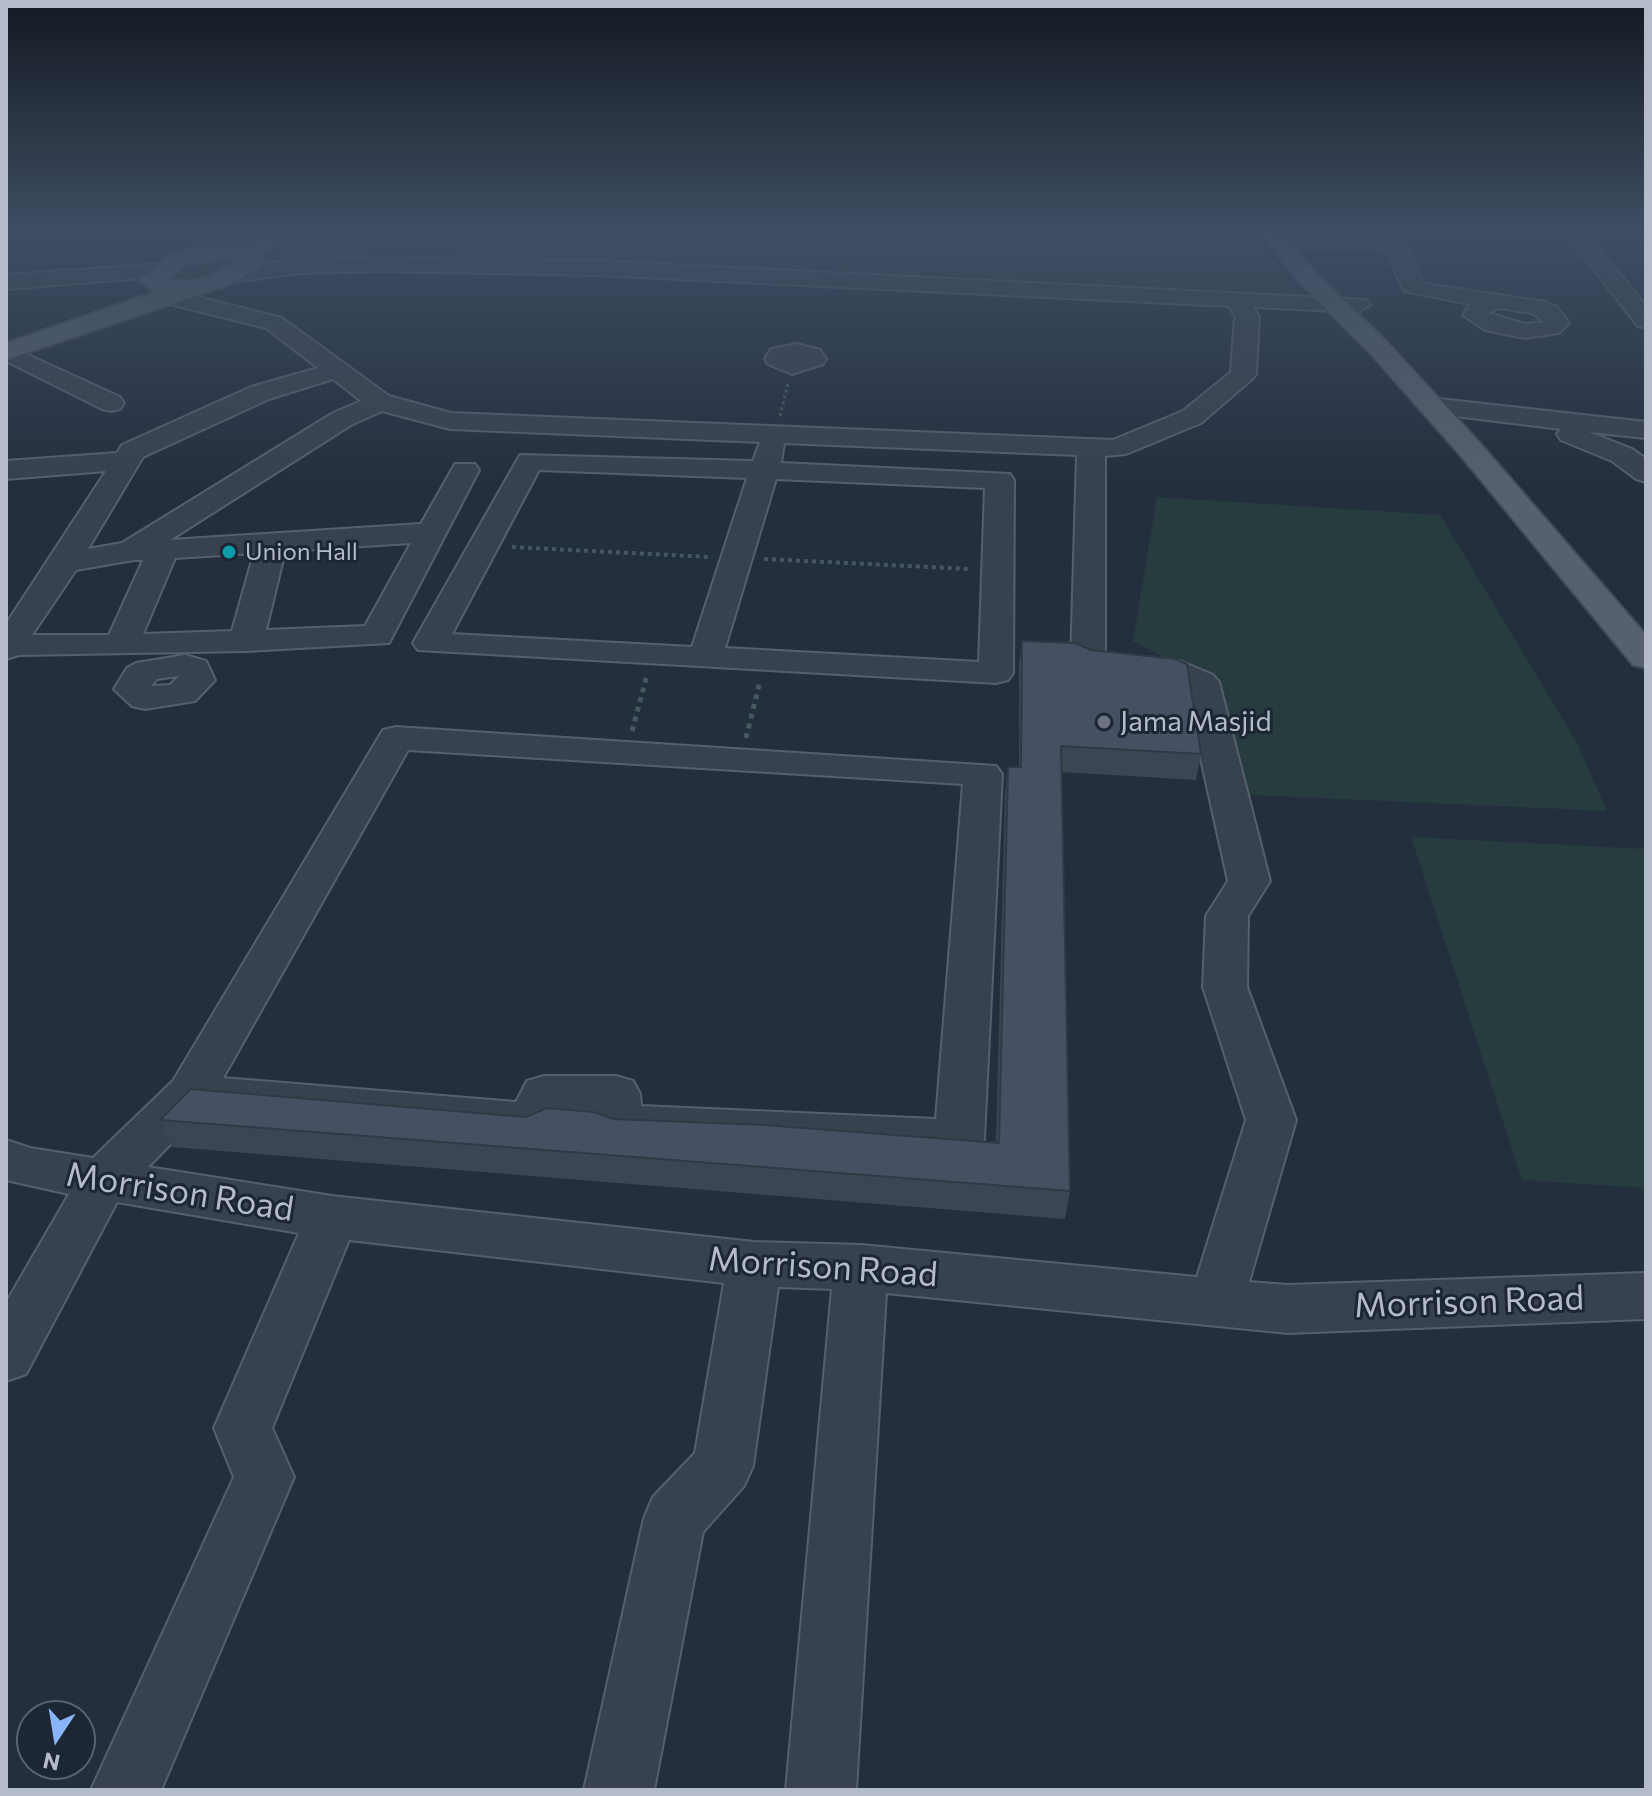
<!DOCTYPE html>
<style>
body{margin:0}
#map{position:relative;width:1652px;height:1796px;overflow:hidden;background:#242f3e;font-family:Commissioner,sans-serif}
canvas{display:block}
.frame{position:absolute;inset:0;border:8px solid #b4bcc9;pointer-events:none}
.north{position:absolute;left:16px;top:1700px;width:80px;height:80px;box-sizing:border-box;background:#1d2633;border:2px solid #59626f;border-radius:50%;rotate:192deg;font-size:22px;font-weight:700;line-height:32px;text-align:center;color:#b4bcc9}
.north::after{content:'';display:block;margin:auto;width:28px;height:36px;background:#8ab4f8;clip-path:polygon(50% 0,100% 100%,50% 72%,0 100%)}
</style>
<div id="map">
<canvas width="1652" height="1796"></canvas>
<div class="frame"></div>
<div class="north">N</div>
</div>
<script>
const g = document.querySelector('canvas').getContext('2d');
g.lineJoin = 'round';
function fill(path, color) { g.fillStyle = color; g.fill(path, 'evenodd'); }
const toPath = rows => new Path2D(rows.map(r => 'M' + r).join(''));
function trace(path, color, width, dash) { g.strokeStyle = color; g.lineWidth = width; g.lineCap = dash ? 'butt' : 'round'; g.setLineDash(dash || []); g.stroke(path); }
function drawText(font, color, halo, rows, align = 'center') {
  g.font = font + ' Commissioner,sans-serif'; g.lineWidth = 6; g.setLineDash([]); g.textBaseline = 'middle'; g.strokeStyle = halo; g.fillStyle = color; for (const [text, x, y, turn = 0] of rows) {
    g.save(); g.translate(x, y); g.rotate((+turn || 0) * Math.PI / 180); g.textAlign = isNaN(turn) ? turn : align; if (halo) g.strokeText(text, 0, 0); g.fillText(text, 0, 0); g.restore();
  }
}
fill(toPath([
 [301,233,1252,233,1305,303,413,253,263,259,277,245],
 [210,256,240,260,208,281,165,282,177,267],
 [1157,497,1440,515,1576,741,1607,811,1231,794,1206,680,1133,641],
 [1411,837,1646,849,1646,1188,1522,1180]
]), '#263c3f');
const minor = toPath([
 [1565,233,1586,233,1646,306,1646,328,1638,326,1565,233],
 [1634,233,1646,233,1646,241,1639,239,1634,233],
 [1364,235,1402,242,1411,253,1422,282,1426,284,1545,302,1557,307,1569,323,1559,333,1525,338,1485,330,1463,315,1470,304,1404,291,1387,252,1364,247,1296,248,1285,242,1296,236,1364,235],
 [1499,308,1532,313,1544,322,1525,324,1488,313,1499,308],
 [383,257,597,261,1366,300,1370,305,1358,312,1253,307,1259,316,1256,374,1252,379,1201,423,1126,454,1105,456,1105,653,1180,661,1213,675,1219,682,1270,881,1248,916,1247,987,1296,1120,1249,1282,1288,1285,1646,1273,1646,1319,1288,1333,886,1293,856,1790,786,1790,832,1289,778,1287,753,1466,744,1486,703,1532,654,1790,584,1790,644,1518,653,1497,695,1453,724,1283,349,1240,272,1428,294,1477,161,1790,91,1790,234,1477,214,1428,299,1233,117,1202,26,1374,6,1381,6,1303,69,1194,6,1180,6,1140,30,1148,93,1158,173,1081,383,730,396,727,996,766,1002,774,984,1139,977,1153,959,1158,617,1143,600,1137,592,1124,592,1112,561,1112,549,1135,532,1141,201,1113,148,1167,332,1196,754,1242,861,1245,1197,1277,1246,1120,1203,987,1206,916,1228,881,1185,687,1172,681,1088,672,1076,669,1071,662,1077,455,784,443,781,463,1010,474,1014,480,1013,673,1008,680,996,683,418,650,413,643,520,455,753,461,760,442,450,429,382,411,351,425,170,540,421,524,455,464,475,464,479,470,389,643,246,651,19,655,6,659,6,624,106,471,6,479,6,461,117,453,122,445,251,387,318,368,266,328,158,301,155,296,158,291,166,289,282,318,389,396,451,413,1113,440,1183,411,1231,372,1235,316,1229,306,597,275,383,271,299,273,232,282,221,275,232,268,299,259,383,257],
 [333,379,361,401,333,413,122,543,88,549,143,457,269,399,333,379],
 [539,470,747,478,692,647,452,634,539,470],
 [776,479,985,488,979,662,725,648,776,479],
 [411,543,365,626,266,630,285,551,411,543],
 [254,553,232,631,143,634,175,558,254,553],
 [134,560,143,560,109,635,32,635,76,570,134,560],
 [408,750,963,784,936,1119,641,1106,640,1094,633,1081,616,1076,544,1076,527,1081,516,1102,223,1078,408,750],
 [159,264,170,271,167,276,6,289,6,275,159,264],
 [797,344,820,350,826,359,823,364,792,374,768,364,765,359,771,349,797,344],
 [6,345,120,397,124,403,120,409,111,411,102,409,6,361,6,345],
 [1431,398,1646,422,1646,438,1589,432,1632,449,1646,459,1646,482,1636,479,1612,461,1561,440,1557,434,1561,429,1422,412,1418,406,1422,400,1431,398],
 [185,655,206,661,215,680,195,701,145,709,132,706,114,689,127,668,136,663,185,655],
 [179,676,170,685,151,686,157,679,179,676]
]);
const major = toPath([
 [269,233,298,233,261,256,264,261,261,266,228,285,6,360,6,343,155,292,138,280,170,255,198,247,242,248,269,233],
 [229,259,237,260,212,275,189,281,166,279,186,265,229,259],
 [1260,233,1283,233,1313,270,1388,343,1480,443,1646,635,1646,668,1633,665,1460,455,1370,353,1297,280,1260,233]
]);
trace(minor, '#565f6c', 4);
trace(major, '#414a57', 4);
trace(toPath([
 [780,416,788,383]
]), '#44595c', 3, [3, 3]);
trace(toPath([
 [512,547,710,557],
 [764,559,970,569]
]), '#44595c', 4, [4, 4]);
trace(toPath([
 [632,731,647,675],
 [746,738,760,681]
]), '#44595c', 5, [5, 5]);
fill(minor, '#38414e');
fill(major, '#56606e');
fill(toPath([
 [1022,641,1201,754,1196,780,1061,772,1070,1191,1065,1219,172,1147,160,1120,526,1117,613,1119,996,1143,1005,793,1008,767,1019,767,1019,666]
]), '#3b4654');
const building = toPath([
 [1022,641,1075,643,1091,650,1176,659,1187,664,1201,754,1061,746,1070,1191,160,1120,191,1089,526,1117,547,1108,594,1112,613,1119,764,1125,999,1143,1008,767,1021,767,1022,641]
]);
fill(building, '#455162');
trace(building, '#303945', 2);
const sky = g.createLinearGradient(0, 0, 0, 485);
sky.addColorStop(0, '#141a22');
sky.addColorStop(0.48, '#3f4d63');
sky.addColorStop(1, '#3f4d6300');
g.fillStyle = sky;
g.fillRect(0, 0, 1652, 485);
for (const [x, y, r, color] of [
 [229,552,8,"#0f9aa8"],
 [1104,722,8,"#6b7280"]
]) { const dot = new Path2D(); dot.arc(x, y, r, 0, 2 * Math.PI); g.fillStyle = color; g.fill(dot); trace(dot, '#1d2633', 3); }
drawText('24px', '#b4bcc9', '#1d2633', [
 ["Union Hall",245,552]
], 'left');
drawText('28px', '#b4bcc9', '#1d2633', [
 ["Jama Masjid",1120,722]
], 'left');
drawText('34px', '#b4bcc9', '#1d2633', [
 ["Morrison Road",180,1192,9],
 ["Morrison Road",823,1267,4],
 ["Morrison Road",1469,1302,-2]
]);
</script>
